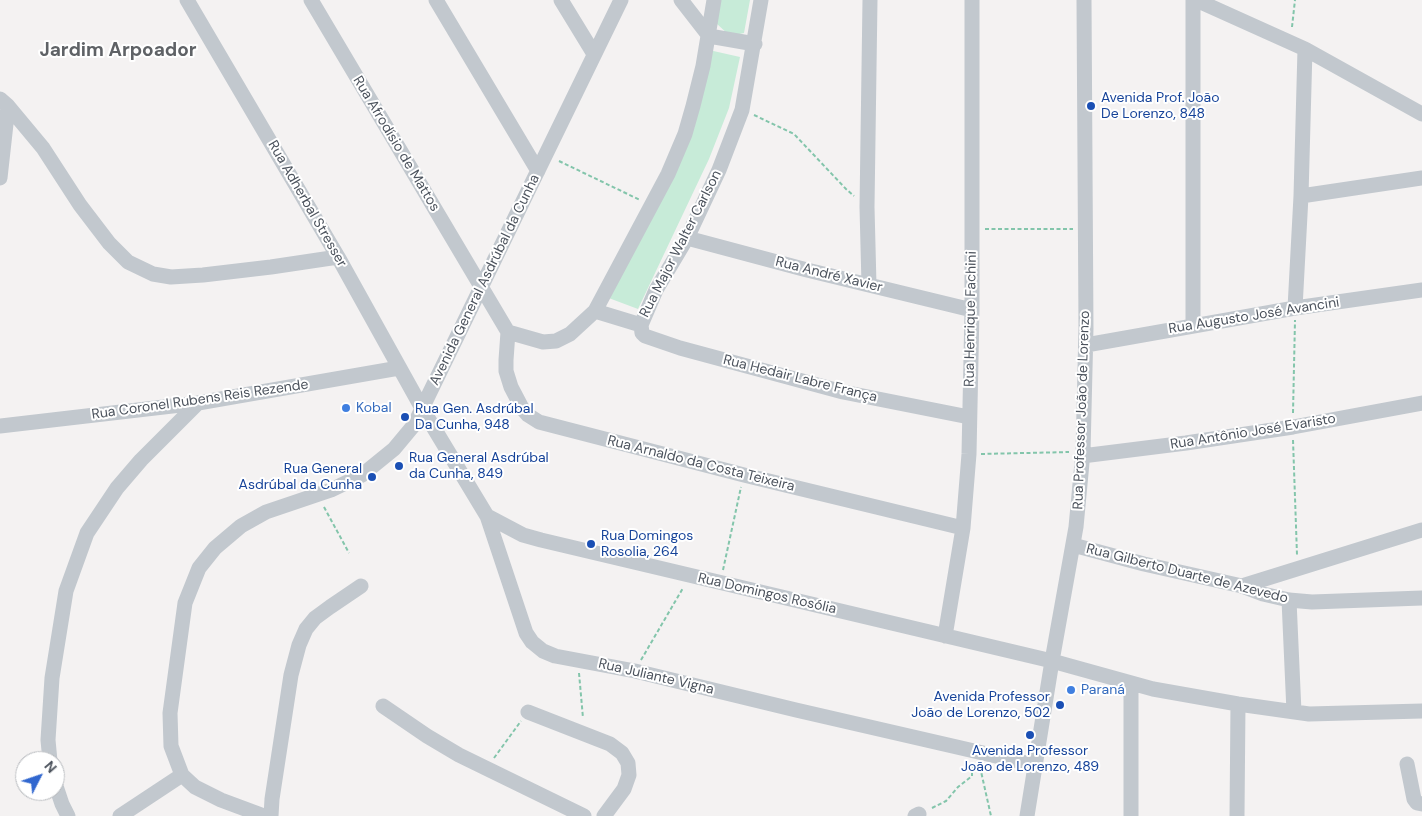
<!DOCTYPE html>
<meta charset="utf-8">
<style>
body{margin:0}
#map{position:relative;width:1422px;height:816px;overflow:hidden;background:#f4f2f2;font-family:"DM Sans",sans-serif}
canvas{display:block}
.north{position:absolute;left:15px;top:751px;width:50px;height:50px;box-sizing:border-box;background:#fff;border:1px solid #b7babe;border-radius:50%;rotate:49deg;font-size:14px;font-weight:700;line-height:20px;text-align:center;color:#4c535d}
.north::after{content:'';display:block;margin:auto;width:18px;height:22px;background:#3167cf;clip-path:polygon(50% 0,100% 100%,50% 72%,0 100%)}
</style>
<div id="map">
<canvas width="1422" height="816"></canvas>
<div class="north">N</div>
</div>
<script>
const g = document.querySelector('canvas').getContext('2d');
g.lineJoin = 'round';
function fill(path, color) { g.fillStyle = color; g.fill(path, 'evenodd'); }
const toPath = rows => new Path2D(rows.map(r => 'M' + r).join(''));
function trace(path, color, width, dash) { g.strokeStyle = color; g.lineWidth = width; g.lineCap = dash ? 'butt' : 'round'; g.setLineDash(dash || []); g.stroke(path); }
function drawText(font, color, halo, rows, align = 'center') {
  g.font = font + ' "DM Sans",sans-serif'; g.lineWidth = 4; g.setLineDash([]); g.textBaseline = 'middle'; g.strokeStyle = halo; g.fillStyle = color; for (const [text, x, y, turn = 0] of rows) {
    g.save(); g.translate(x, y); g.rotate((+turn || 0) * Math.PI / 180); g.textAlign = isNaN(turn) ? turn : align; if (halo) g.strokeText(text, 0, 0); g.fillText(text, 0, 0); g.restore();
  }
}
fill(toPath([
 [719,0,750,0,744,33,730,36,716,23],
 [709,50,740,57,729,108,709,159,638,309,606,297,694,128]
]), '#c7ebd8');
trace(toPath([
 [1292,27,1295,0],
 [754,115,794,134,846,189,854,196],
 [559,161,640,200],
 [985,229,1073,229],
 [1293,413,1295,320],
 [1293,440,1297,555],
 [981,454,1069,452],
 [324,507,349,553],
 [723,570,741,487],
 [641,660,683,588],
 [579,673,583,718],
 [494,758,521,721],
 [980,767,991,816],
 [932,808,946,801,958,787,972,776,972,765]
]), '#83c5ab', 2, [4, 2.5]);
trace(toPath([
 [187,0,338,257,423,410,487,516,526,633,532,642,543,651,555,656,635,671,796,710,1035,765],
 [311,0,508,332,543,342,556,341,570,334,595,311,668,174,685,134,693,106,703,66,714,0],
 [436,0,538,171],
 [561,0,594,54],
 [681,0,709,36,755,44],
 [761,0,742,110,719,170,687,238,656,290,641,325,642,333,645,336,680,348,843,392,969,417],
 [1193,0,1193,326],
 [1196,0,1305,49,1422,114],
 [0,99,8,106,43,148,80,205,109,243,128,262,153,274,171,277,203,275,271,267,338,257],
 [0,178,8,106],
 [1301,196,1422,178],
 [687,238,807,270,972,310],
 [869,285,867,207,870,0],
 [1295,308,1301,196,1305,49],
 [595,311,641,325],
 [508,332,506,360,506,371,511,387,522,408,528,415,539,422,744,475,963,528],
 [1086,345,1295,308,1422,290],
 [0,426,198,403,399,368],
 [1082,456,1186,443,1293,427,1422,403],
 [487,516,523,535,541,540,1052,661,1153,689,1238,704,1309,714,1422,711],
 [1073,545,1144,564,1242,586,1263,594,1289,600,1312,602,1422,598],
 [1242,586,1422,530],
 [1289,600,1294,712],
 [945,636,963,528,969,454,972,310,972,0],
 [383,706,427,736,459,755,584,816],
 [528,712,610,744,622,753,628,763,629,775,624,789,604,816],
 [50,761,48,740,52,678,66,591,87,533,117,488,141,460,198,403],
 [1407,764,1414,799,1417,803,1422,804],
 [55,783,62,804,68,816],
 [120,816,182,775],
 [264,816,221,800,195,787,182,775,171,746,170,713,185,603,199,568,215,548,241,526,266,512,331,490,362,475,394,449,414,425,621,0],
 [271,816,272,799,291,675,299,645,306,629,315,618,330,607,361,586],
 [915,816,919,814],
 [1027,816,1052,661,1076,527,1083,452,1086,328,1084,0],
 [1131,816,1131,683],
 [1237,816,1238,704]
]), '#c2c8ce', 15);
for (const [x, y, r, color] of [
 [1091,106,5,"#1a4fb4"],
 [346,408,5,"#3f7fe0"],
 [405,417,5,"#1a4fb4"],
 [399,466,5,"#1a4fb4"],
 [372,477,5,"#1a4fb4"],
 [591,544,5,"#1a4fb4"],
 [1071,690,5,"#3f7fe0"],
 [1060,705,5,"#1a4fb4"],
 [1030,735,5,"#1a4fb4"]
]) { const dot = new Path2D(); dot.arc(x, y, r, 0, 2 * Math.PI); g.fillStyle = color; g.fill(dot); trace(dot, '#fff', 2); }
drawText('14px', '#164399', '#fff', [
 ["Avenida Prof. João",1101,98],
 ["De Lorenzo, 848",1101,114],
 ["Rua Gen. Asdrúbal",415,409],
 ["Da Cunha, 948",415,425],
 ["Rua General Asdrúbal",409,458],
 ["da Cunha, 849",409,474],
 ["Rua General",362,469,"right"],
 ["Asdrúbal da Cunha",362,485,"right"],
 ["Rua Domingos",601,536],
 ["Rosolia, 264",601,552],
 ["Avenida Professor",1050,697,"right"],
 ["João de Lorenzo, 502",1050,713,"right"],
 ["Avenida Professor",1030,751,"center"],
 ["João de Lorenzo, 489",1030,767,"center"]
], 'left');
drawText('14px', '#4c535d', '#fff', [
 ["Rua Afrodísio de Mattos",396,144,59],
 ["Rua Adherbal Stresser",307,204,60],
 ["Rua Major Walter Carlson",681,244,-63],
 ["Rua André Xavier",829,275,14],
 ["Avenida General Asdrúbal da Cunha",485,280,-64],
 ["Rua Augusto José Avancini",1254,316,-9],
 ["Rua Henrique Fachini",971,319,-89],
 ["Rua Hedair Labre França",800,379,14],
 ["Rua Coronel Rubens Reis Rezende",200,400,-8],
 ["Rua Professor João de Lorenzo",1082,410,-88],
 ["Rua Antônio José Evaristo",1253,432,-9],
 ["Rua Arnaldo da Costa Teixeira",701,464,14],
 ["Rua Gilberto Duarte de Azevedo",1187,574,14],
 ["Rua Domingos Rosólia",767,594,13],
 ["Rua Juliante Vigna",656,677,13]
]);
drawText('14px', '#366cbe', '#fff', [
 ["Kobal",356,408],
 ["Paraná",1081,690]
], 'left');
drawText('bold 19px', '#5f6266', '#fff', [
 ["Jardim Arpoador",118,51]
]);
</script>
